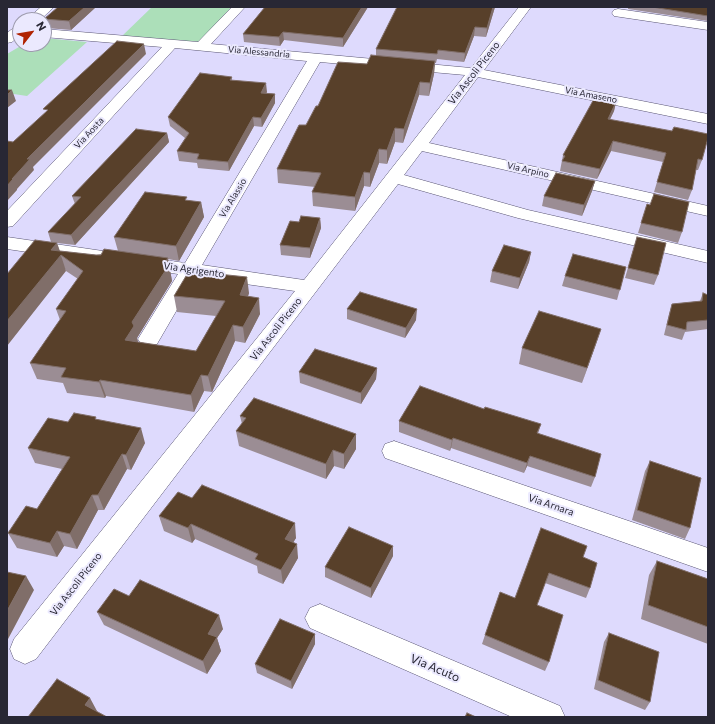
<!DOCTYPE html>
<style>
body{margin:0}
#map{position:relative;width:715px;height:724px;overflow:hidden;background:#dedafd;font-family:Commissioner,sans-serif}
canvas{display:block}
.frame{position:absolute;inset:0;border:8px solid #282734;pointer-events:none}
.north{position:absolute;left:12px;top:12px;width:40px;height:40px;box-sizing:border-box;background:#ebe9fe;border:1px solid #9d9bad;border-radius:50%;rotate:59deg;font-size:11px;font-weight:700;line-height:16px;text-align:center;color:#282734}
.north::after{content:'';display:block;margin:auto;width:14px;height:18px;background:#b02302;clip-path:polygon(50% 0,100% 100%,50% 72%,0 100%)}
</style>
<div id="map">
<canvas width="715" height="724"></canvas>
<div class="frame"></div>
<div class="north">N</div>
</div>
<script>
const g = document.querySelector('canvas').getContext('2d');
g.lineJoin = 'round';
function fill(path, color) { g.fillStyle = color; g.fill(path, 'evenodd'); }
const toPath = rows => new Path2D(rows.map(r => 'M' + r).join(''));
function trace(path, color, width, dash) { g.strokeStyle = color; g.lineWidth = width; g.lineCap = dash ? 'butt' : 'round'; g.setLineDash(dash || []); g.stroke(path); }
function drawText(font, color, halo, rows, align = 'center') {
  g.font = font + ' Commissioner,sans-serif'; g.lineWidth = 4; g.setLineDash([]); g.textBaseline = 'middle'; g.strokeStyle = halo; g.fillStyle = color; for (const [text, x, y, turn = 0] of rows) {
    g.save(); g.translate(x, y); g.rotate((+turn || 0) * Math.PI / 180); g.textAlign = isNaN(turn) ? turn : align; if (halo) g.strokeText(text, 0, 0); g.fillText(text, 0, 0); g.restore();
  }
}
fill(toPath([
 [152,7,233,7,199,42,122,36],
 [44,38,87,42,27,96,7,93,7,54,24,44,44,44]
]), '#acdfb9');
const minor = toPath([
 [232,7,245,7,211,44,471,68,519,7,531,7,484,70,708,114,708,124,478,77,429,143,708,206,708,216,422,151,404,175,528,210,708,251,708,263,518,218,398,184,36,659,25,664,14,659,10,649,14,639,295,291,196,277,157,344,149,346,141,344,138,339,178,274,7,249,7,237,185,263,307,61,175,48,13,226,7,227,7,211,162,47,44,37,44,29,198,42,232,7],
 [320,62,465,75,304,280,202,265,320,62],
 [618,9,708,22,708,30,614,16,612,13,614,10,618,9],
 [394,441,708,548,708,572,385,458,382,451,385,444,394,441],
 [320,604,560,706,565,717,512,717,310,628,305,618,310,608,320,604]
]);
const secondary = toPath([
 [41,7,54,7,40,20,26,20,41,7],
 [20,25,20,35,12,42,7,43,7,33,16,26,20,25]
]);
trace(minor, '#595573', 1);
trace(secondary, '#595573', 1);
fill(minor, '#fff');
fill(secondary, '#fff');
fill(toPath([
 [58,7,96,7,71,30,46,28,44,19],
 [265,7,368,7,343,47,284,40,280,46,244,42,243,34],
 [495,7,486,37,474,36,464,62,437,59,436,63,435,63,434,74,429,96,419,95,403,143,395,142,387,164,379,163,370,187,364,186,355,211,313,206,312,192,315,187,278,183,277,169,306,125,318,106,376,56,376,49],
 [628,7,708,7,708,21,628,9],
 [232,77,232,81,267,92,266,93,275,94,275,103,262,127,254,126,229,171,198,168,197,163,179,161,177,151,185,138,170,126,168,117],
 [616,102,614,111,610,119,702,160,698,170,696,170,692,190,688,200,654,192,663,162,611,151,597,179,560,171,563,155],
 [167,133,169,142,75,245,57,243,60,251,96,255,118,251,114,237,188,201,201,202,204,217,179,261,168,259,172,281,137,338,138,342,196,351,216,316,177,312,174,296,249,293,248,296,260,314,245,343,235,341,212,392,204,391,194,412,106,396,105,398,67,393,63,383,37,379,30,363,60,320,56,309,78,279,66,271,51,242,48,232,75,204,72,196],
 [595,181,592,191,582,216,542,206,544,196],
 [647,204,682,232,678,243,638,233],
 [320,218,321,228,310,258,281,255,280,245,299,222],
 [637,237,658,275,654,285,625,278],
 [531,252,529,262,518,289,490,282,492,271],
 [626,267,617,300,562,286,565,276],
 [703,293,708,295,708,329,685,332,682,340,664,335,669,314,672,304,700,301],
 [347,309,416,320,405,338,347,319],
 [601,329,582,383,519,364,522,348],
 [377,368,376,379,361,404,300,383,299,372],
 [484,409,541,424,538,434,595,477,591,487,527,466,524,473,451,448,450,451,399,432,399,421],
 [240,416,356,449,344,469,334,466,326,479,239,446,236,431,242,424],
 [97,419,145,443,131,470,127,469,104,510,98,510,77,549,64,546,57,557,17,548,8,533,37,509,62,469,35,463,28,448,68,422],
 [650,461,690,528,685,539,632,520,645,471],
 [192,498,296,538,293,542,298,558,283,584,258,573,257,566,195,539,192,543,164,531,159,516],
 [587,546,583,557,590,588,586,598,545,583,537,605,549,662,545,671,482,644,485,635,515,598],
 [393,556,371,598,325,577,325,567],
 [657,561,708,579,708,644,641,619,649,575],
 [129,596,223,629,217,638,221,651,207,674,104,625,97,612],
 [609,633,650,702,645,710,594,689,604,642],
 [315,634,315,644,292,689,257,673,255,664]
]), '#9b8d94');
fill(toPath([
 [85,7,96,7,71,30,69,21],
 [362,7,368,7,343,47,343,38],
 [493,7,495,7,486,37,487,28],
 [475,27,474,36,464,62,465,53],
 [283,32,284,40,280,46,279,37],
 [144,44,146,54,33,167,34,170,17,189,17,190,7,201,7,186,27,159],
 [435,61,434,74,429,96,430,83],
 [420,82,419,95,403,143,404,129],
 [266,83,267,92,261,102,261,93],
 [12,90,16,101,7,108,7,95],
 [275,94,275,103,262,127,261,118],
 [616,102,614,111,606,128,608,119],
 [253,117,254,126,229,171,228,162],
 [395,128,395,142,387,164,387,150],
 [167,133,169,142,75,245,71,235],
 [613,141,611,151,597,179,600,169],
 [379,149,379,163,370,187,370,173],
 [364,172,364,186,355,211,355,197],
 [595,181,592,191,582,216,584,205],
 [201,202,204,217,179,261,176,246],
 [320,218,321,228,310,258,310,248],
 [57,243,66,271,7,346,7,321,51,250],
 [531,252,529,262,518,289,520,278],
 [168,258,172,281,137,338,138,342,125,340,132,322],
 [247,277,249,293,243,311,240,295],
 [259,298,260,314,245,343,243,327],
 [417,309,416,320,405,338,406,328],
 [233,325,235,341,212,392,208,376],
 [601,329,596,344,582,383,587,368],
 [377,368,376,379,361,404,361,393],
 [201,375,204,391,194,412,191,395],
 [100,380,106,396,105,398,99,382],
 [141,428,145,443,131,470,126,455],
 [356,434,356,449,344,469,344,454],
 [453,438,451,448,450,451,452,440],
 [333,450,334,466,326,479,326,464],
 [122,454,127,469,104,510,98,495],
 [530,456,527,466,524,473,527,463],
 [92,495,98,510,77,549,70,534],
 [295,523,296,538,287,553,285,539],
 [191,524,195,539,192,543,188,528],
 [57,531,64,546,57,557,50,543],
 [297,544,298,558,283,584,281,570],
 [393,546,393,556,371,598,371,588],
 [26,576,34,590,7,641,7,611],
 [219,615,223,629,217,638,221,651,207,674,203,661,208,634],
 [315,634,315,644,292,689,291,681],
 [90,698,97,711,93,717,85,705]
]), '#806e69');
const building = toPath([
 [58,7,85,7,69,21,44,19,58,7],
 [265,7,362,7,343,38,283,32,279,37,243,34,265,7],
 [397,7,493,7,487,28,475,27,465,53,438,50,437,54,376,49,397,7],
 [652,7,708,7,708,16,652,7],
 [117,41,144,44,27,159,30,159,12,179,13,179,7,186,7,141,13,142,48,110,43,109,117,41],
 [371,55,435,61,430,83,420,82,404,129,395,128,387,150,379,149,370,173,364,172,355,197,312,192,321,173,277,169,299,125,306,125,316,106,318,106,338,62,367,64,371,55],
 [200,73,232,77,230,80,266,83,261,93,275,94,261,118,253,117,228,162,197,159,199,154,177,151,189,133,168,117,200,73],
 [7,90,12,90,7,95,7,90],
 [595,97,616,102,608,119,672,131,674,127,708,134,708,138,702,160,698,159,692,190,657,182,666,153,613,141,600,169,562,161,565,156,563,155,595,97],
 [136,129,167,133,71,235,48,232,81,197,72,196,136,129],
 [556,173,595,181,584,205,544,196,556,173],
 [145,192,187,197,185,200,201,202,176,246,114,237,145,192],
 [654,194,689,202,682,232,641,223,647,204,650,205,654,194],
 [301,216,320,218,310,248,280,245,290,221,299,222,301,216],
 [637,237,666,243,658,275,628,268,637,237],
 [35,240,57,243,51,250,96,255,101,255,104,249,168,258,164,264,169,265,132,322,134,326,125,340,196,351,225,301,174,296,189,271,247,277,240,295,259,298,243,327,233,325,208,376,201,375,191,395,100,380,99,382,61,377,66,368,30,363,66,311,56,309,83,271,61,255,7,321,7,274,35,240],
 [504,245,531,252,520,278,492,271,504,245],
 [573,254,626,267,620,290,565,276,573,254],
 [360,292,417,309,406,328,347,309,360,292],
 [703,293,708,295,708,320,687,322,686,330,667,325,672,304,702,301,703,293],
 [539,311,601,329,587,368,522,348,539,311],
 [315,349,377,368,361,393,299,372,315,349],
 [420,386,484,409,485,407,541,424,537,433,601,454,595,477,530,456,527,463,453,438,452,440,399,421,420,386],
 [254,398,356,434,344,454,333,450,326,464,236,431,246,418,240,416,254,398],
 [74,413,96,417,95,419,141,428,126,455,122,454,98,495,92,495,70,534,57,531,50,543,8,533,26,506,37,509,70,457,28,448,48,418,68,422,74,413],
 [650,461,701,478,690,528,637,510,650,461],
 [202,485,295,523,285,539,297,544,281,570,255,559,258,554,191,524,188,528,159,516,178,492,192,498,202,485],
 [349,527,393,546,371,588,325,567,349,527],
 [541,528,587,546,583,557,597,563,590,588,549,573,537,605,563,615,549,662,485,635,500,592,515,598,541,528],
 [657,561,708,579,708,627,648,605,657,561],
 [7,572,26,576,7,611,7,572],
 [140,580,219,615,208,634,217,637,203,661,97,612,114,589,129,596,140,580],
 [280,619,315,634,291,681,255,664,280,619],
 [609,633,659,652,650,702,598,680,609,633],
 [57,679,90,698,85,705,107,717,28,717,57,679],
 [467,713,476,717,465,717,467,713]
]);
fill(building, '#58402a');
trace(building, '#806e69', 1);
drawText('9px', '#282734', '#ebe9fe', [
 ["Via Alessandria",259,52,5],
 ["Via Amaseno",591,95,11],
 ["Via Aosta",89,133,-47],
 ["Via Arpino",528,170,13],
 ["Via Alassio",233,198,-59]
]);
drawText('10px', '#282734', '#ebe9fe', [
 ["Via Ascoli Piceno",474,73,-52],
 ["Via Agrigento",194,270,8],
 ["Via Ascoli Piceno",276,329,-52],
 ["Via Arnara",551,505,19],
 ["Via Ascoli Piceno",76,584,-52]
]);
drawText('12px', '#282734', '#ebe9fe', [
 ["Via Acuto",435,668,23]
]);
</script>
